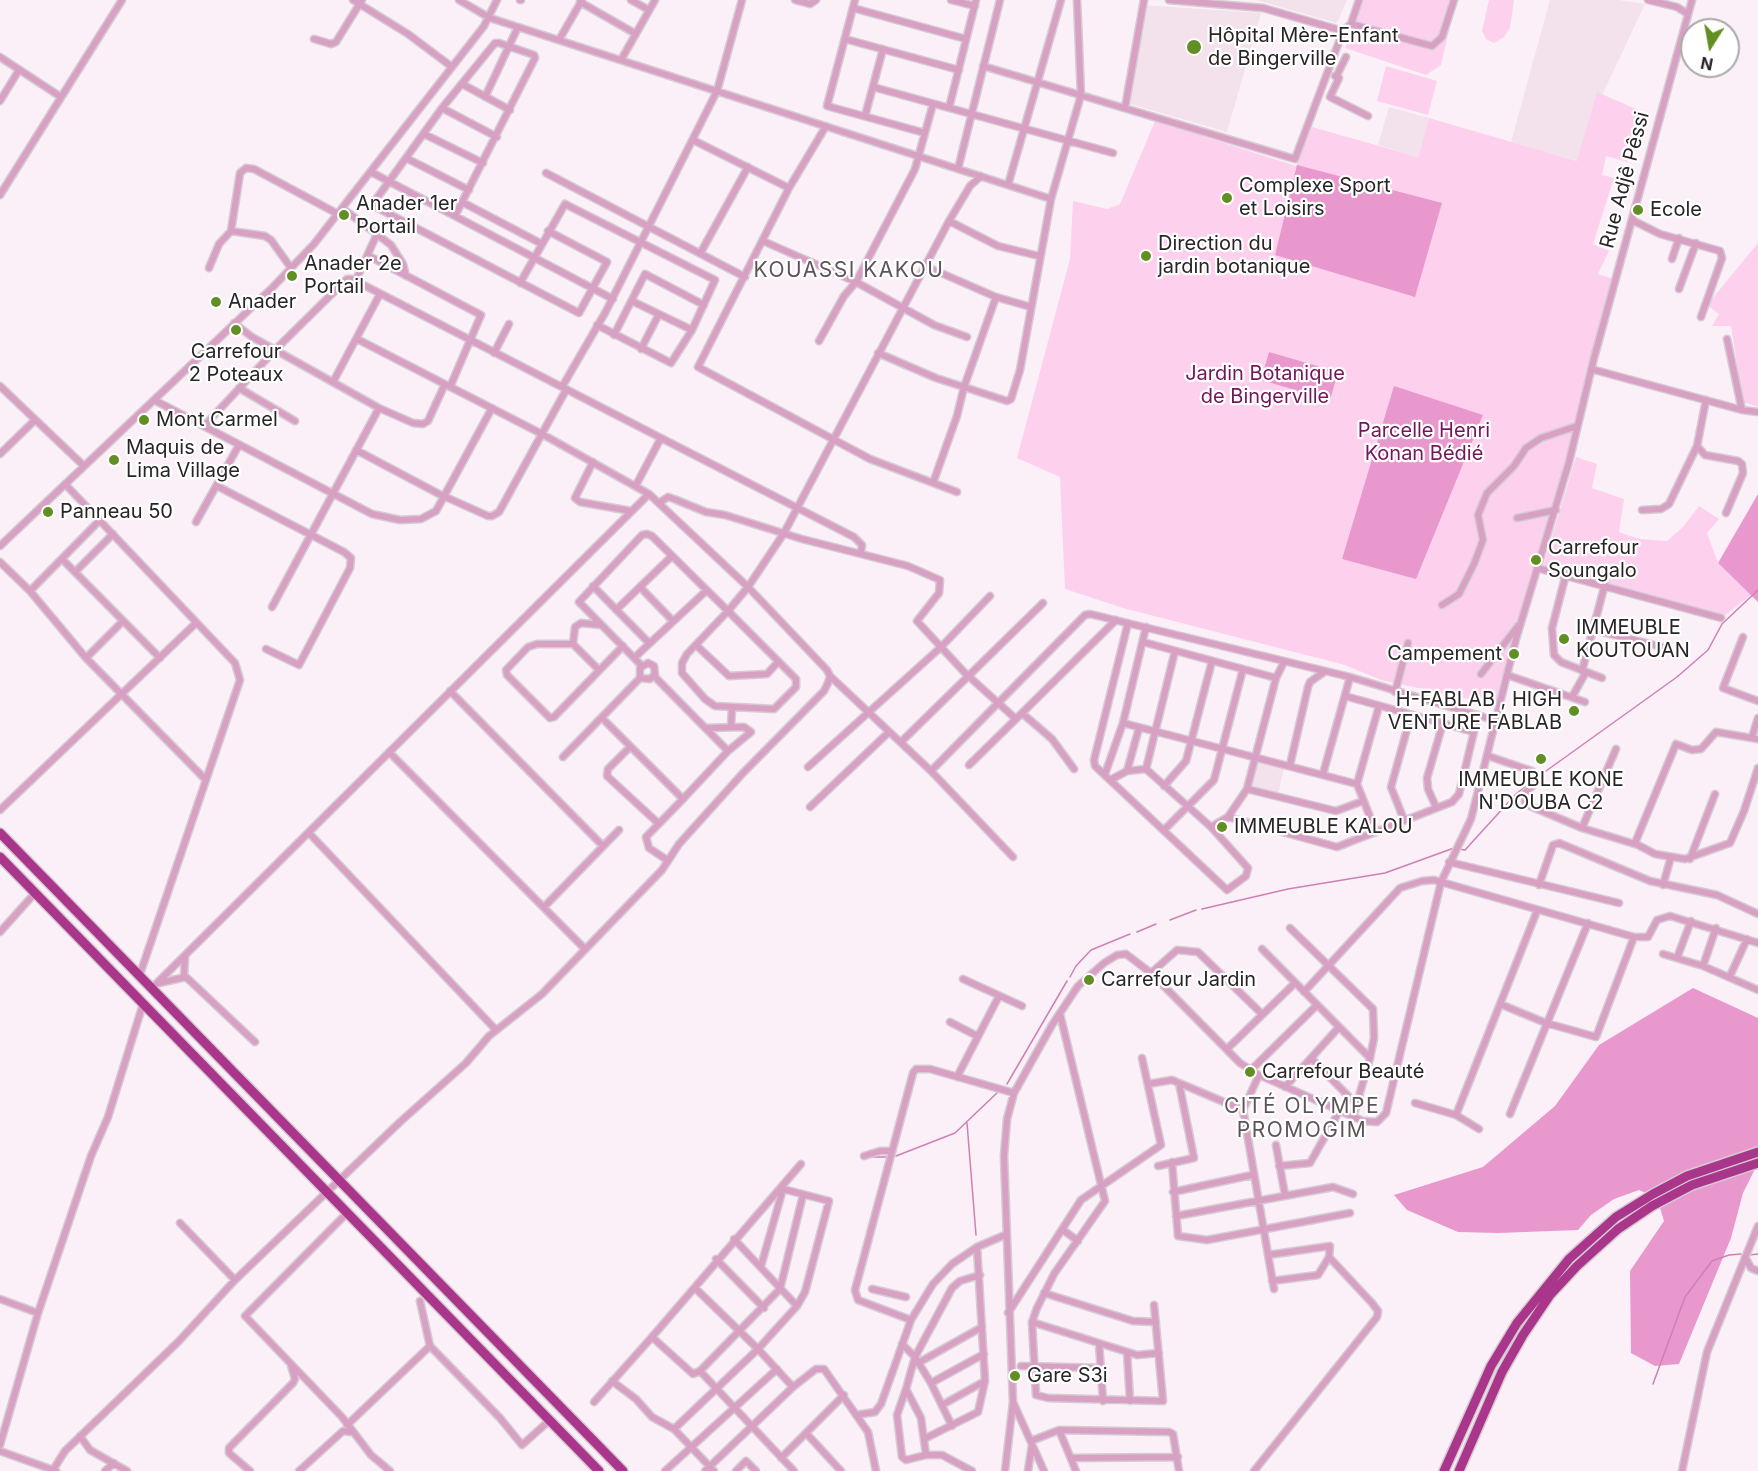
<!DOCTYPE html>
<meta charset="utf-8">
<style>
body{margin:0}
#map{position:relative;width:1758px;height:1471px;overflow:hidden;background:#fbf0f7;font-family:Inter,sans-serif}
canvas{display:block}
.north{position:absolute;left:1680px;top:18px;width:60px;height:60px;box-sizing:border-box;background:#fff;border:2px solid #a9a8a9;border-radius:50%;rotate:191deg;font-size:16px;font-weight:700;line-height:24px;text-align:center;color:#292527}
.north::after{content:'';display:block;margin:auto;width:21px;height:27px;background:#628f23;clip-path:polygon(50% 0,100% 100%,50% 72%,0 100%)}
</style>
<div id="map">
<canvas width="1758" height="1471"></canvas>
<div class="north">N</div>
</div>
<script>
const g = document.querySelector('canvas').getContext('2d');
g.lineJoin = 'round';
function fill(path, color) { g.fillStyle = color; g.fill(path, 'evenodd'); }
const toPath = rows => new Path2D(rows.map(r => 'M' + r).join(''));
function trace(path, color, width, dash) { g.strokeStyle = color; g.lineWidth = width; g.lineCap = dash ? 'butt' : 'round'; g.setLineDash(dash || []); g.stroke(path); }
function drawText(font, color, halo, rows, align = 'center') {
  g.font = font + ' Inter,sans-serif'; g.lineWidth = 4.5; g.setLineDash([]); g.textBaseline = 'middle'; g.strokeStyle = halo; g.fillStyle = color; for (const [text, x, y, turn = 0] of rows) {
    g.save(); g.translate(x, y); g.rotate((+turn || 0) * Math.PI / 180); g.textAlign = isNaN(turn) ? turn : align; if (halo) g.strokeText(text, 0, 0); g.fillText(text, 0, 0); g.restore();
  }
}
fill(toPath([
 [1256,0,1347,0,1337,23],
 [1550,0,1618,0,1645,4,1602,95,1597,93,1578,161,1511,142],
 [1143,5,1261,13,1227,132,1127,103],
 [1389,107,1429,118,1418,157,1378,145],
 [1258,761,1284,768,1278,794,1251,787]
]), '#f3e1ec');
fill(toPath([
 [1361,0,1456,0,1441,65,1426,75,1345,48],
 [1489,0,1514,0,1510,28,1504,37,1494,43,1486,39,1482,31],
 [1386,66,1437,81,1428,115,1377,101],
 [1597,92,1643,112,1628,162,1606,156,1602,175,1614,178,1593,244,1609,251,1598,274,1614,279,1593,367,1501,706,1381,680,1345,665,1123,608,1065,589,1060,477,1017,458,1070,259,1073,201,1107,209,1120,204,1155,121,1296,166,1312,127,1418,157,1429,118,1577,161],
 [1758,243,1758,407,1743,402,1731,326,1712,326,1719,314,1707,305],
 [1576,457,1597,464,1592,488,1624,499,1619,532,1640,539,1667,541,1684,526,1699,506,1719,519,1707,533,1718,563,1751,595,1723,617,1543,566]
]), '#fdd1ed');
fill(toPath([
 [1297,165,1442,203,1415,297,1275,255],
 [1269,352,1338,372,1330,400,1261,380],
 [1394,386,1483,415,1416,579,1342,559],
 [1758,494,1758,602,1718,563],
 [1693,988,1758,1018,1758,1163,1743,1193,1731,1238,1679,1364,1655,1366,1631,1353,1630,1271,1664,1221,1657,1198,1639,1190,1614,1199,1591,1215,1578,1230,1498,1233,1458,1232,1407,1210,1394,1195,1483,1167,1555,1106,1599,1045]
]), '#e898cd');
trace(toPath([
 [1539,776,1677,677,1708,650,1722,624,1758,590],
 [1459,849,1465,850,1516,794,1535,779],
 [1202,909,1288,889,1385,873,1454,848],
 [1170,920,1196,910],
 [1137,932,1156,924],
 [1070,977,1076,966,1091,950,1130,934],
 [1007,1084,1067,981],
 [967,1123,976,1235],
 [896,1156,955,1133,999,1091],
 [870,1157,887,1157],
 [1749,1255,1758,1254],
 [1653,1384,1685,1297,1712,1261,1729,1255,1741,1254]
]), '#ce80b4', 1.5);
const minor = toPath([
 [353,0,408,34,452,67],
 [459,0,490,18,1051,199],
 [520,0,521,0],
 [631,0,649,10],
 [795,0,810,4,816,0],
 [855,0,827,106,925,133],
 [951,0,975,6],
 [1169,0,1263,8,1343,31],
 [1648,0,1677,7,1688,14],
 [580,2,636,34],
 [853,8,966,39],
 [1351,24,1432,46,1442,37,1454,0],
 [314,39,331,44,336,42,362,0],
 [845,39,959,70],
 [559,40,582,0],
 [0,57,61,97],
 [621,60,655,0],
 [983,66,1295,159,1343,31,1351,24,1359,0],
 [1335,76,1339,78,1330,97,1368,116],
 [1336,77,1346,57],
 [462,84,510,110],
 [873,87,1113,153],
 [485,97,518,27],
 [0,101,19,70],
 [442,108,497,137],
 [949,108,976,0],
 [1125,108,1144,0],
 [865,116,883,49],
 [826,126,789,188,698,367,870,459,957,492],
 [424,134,483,163],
 [693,140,789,188],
 [406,158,469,190],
 [958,169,1000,0],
 [371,172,613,299],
 [546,173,745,277],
 [1008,185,1061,0],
 [0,195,122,0],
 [462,202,542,244],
 [342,208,391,245,403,264,406,276],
 [455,216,535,58,534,55,499,43,495,43,442,108,372,205,579,313,607,262,548,231],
 [1632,220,1660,234,1720,251,1722,258,1701,317],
 [949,221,998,246,1039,256],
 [231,231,265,236,271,240,291,268],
 [763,241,856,282,934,325,967,337],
 [701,252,748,167],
 [369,256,481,315,450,387],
 [1672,259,1679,238],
 [925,266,996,297],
 [209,268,219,244,231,231,240,173,246,168,254,169,338,214],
 [356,280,377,234],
 [520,283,565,204,715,280,692,330,671,363,597,325],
 [1679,289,1696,243],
 [632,301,692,330],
 [1031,307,996,297,964,387,1007,401,1011,399,1020,370,1051,199,1081,95,1077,0],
 [234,323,252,337,379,408,413,423,423,424,428,421,445,384],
 [614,335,645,274,704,305],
 [1727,339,1742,410],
 [819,341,844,296,856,282,915,169,933,104],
 [641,349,659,314],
 [494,353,509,324],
 [878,353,936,378,964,387,957,416,933,483],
 [1591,369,1742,410,1758,412],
 [333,382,380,294],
 [0,386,84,466],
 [562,387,605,313,717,91,742,0],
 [239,388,295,421],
 [154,400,372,514,400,520,421,519,436,511,492,408],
 [204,426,276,349,347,279,352,279,661,438,636,485],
 [661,438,854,537,862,545,861,553],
 [1697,446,1705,455,1738,461,1742,464,1743,473,1726,513],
 [356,450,439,494,488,516,492,516,499,512,566,390],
 [0,454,35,420],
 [593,462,575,498,580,502,631,511],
 [65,484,235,663,240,680,139,977],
 [217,486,344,552,351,558,350,568,299,665,266,649],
 [659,503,668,497,674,499,706,512,725,515,802,539,908,566,940,580,939,593,917,621,964,672,1016,719,969,765],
 [1642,510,1661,509,1669,504,1697,446,1706,400],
 [1517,518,1556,510],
 [196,522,239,445],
 [0,546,271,289,314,244,484,26,497,0],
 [62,559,160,658],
 [0,562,30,591,86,658,206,780],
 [1537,568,1721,618],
 [75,572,113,534],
 [1566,574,1552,628,1554,655,1561,662,1602,678],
 [593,586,649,643],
 [640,587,673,621],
 [30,591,100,520],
 [1442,605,1459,594,1474,564,1483,540,1478,515,1487,493,1514,466,1526,448,1541,438,1577,426],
 [272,607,379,408],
 [616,610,672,556],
 [1128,623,1094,760,1095,766,1227,890,1246,876,1248,868,1211,827,1146,769],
 [1594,630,1666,648],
 [1743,637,1723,688,1758,701],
 [1143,642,1276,678],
 [573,644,575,627,581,623,601,625],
 [696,645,729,676,767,674,778,662],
 [86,658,123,621],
 [634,658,707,590],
 [648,663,654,666,655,674,650,679,640,678,640,668,648,663],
 [642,666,579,602,642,535,647,534,652,536,728,611,796,679,796,687,774,709,715,706,705,699,682,673,682,663,687,654,728,611,748,587,784,533,949,221,970,186,981,176],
 [599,670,573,644,537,644,528,647,506,670,507,675,550,718,554,717,623,646],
 [1582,671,1605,584],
 [1481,674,1518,626],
 [1507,675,1585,702],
 [654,676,728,751],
 [830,676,931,771,1013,857],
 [450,691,603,846],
 [1395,692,1408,643],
 [1345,696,1474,732],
 [1572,697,1586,672],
 [1023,714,1052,739,1074,769],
 [602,718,683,799,646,837,649,848,667,860],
 [1016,719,1116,620],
 [1123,723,1357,784],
 [731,727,732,708],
 [1752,737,1758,718],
 [901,742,1043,603],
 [630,747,608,769,607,776,658,823],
 [389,752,585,949],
 [1488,756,1532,771,1538,781,1526,792,1525,802,1530,806,1582,828,1638,845,1655,854,1685,859,1730,843,1744,811,1758,768],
 [563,757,640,678],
 [1290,765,1308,687,1310,682,1324,672],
 [808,767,941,647,990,596],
 [1146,769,1175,651],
 [931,771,1085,615,1090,614,1350,677,1497,721],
 [1127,771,1139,728],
 [1105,774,1123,723,1146,627],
 [1323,774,1350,677],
 [1112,779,1127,771,1146,769],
 [1164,786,1186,761,1212,661],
 [1247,789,1336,811,1363,801],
 [683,799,728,751,751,732,744,727,705,728],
 [810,807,889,732],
 [1436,807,1428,789,1427,778,1443,723],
 [0,810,196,623],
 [1228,817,1337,847,1452,802,1459,794,1478,715],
 [1404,820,1391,787,1411,715],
 [1211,827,1228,817,1247,789,1276,678,1284,662],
 [1582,828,1616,749],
 [1165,829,1214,780,1243,669],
 [1376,832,1357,784,1379,706],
 [309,833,496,1030],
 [1635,843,1676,744,1692,750,1701,749,1716,732,1758,739],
 [1690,859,1715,794],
 [1449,862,1619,903],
 [1539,885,1553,845,1559,843,1650,881,1717,895,1758,914],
 [1663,885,1671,857],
 [544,907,619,830],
 [1290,928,1373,1009,1374,1038,1370,1058,1353,1117],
 [0,932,35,893],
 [1262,949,1370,1058],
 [1663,954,1703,966,1758,990],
 [1677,958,1691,921],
 [1703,966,1716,928],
 [1151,973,1177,950,1198,952,1262,1014],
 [184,976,185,957],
 [1730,976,1747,939],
 [963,979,1022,1006],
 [159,983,186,977,255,1042],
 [151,989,649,494],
 [1304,992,1400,888,1422,881,1434,880,1634,937,1648,937,1657,920,1670,916,1758,943],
 [1500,1004,1546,1023,1596,1037,1634,937],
 [1060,1014,1105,1201,1054,1274,1037,1308,1032,1322,1036,1395,1048,1398,1163,1401,1154,1305],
 [950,1022,977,1036],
 [1227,1049,1295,983],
 [1311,1058,1356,1104],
 [1251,1070,1317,1005],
 [1259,1075,1243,1110,1274,1289],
 [957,1077,999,996],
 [1148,1084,1172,1080,1243,1110],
 [1285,1087,1339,1027],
 [1415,1103,1456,1115,1479,1129],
 [1510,1114,1588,923],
 [1456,1115,1537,911],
 [1276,1145,1285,1195],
 [864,1156,880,1151,892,1151],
 [1172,1162,1178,1236,1207,1240,1350,1213],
 [801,1164,652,1337,693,1374,700,1371,780,1289,803,1195],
 [1158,1166,1194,1158,1179,1083],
 [1279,1166,1310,1163,1340,1110],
 [1173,1192,1252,1175],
 [348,1212,245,1316,342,1417,371,1455,390,1471],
 [1176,1216,1333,1187,1353,1194],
 [180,1223,235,1280],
 [1063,1230,1078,1241],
 [734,1239,797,1306],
 [1268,1255,1330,1246,1329,1257,1318,1275,1272,1281],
 [1745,1257,1751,1268,1758,1271],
 [716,1259,764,1308],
 [695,1288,758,1349,793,1387],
 [872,1289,906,1297],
 [1044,1293,1133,1321,1156,1322],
 [0,1299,38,1313],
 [420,1301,430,1346,500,1418,522,1445,550,1420],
 [1008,1313,1081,1200,1161,1145,1142,1058],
 [911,1320,858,1300,855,1290,913,1073,916,1069,930,1069,1014,1093],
 [1032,1322,1137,1355,1159,1353],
 [1099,1343,1103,1401],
 [902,1344,915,1357,931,1383,952,1426],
 [1127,1352,1130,1401],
 [918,1363,982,1327],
 [1021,1366,1101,1368],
 [700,1371,794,1471],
 [612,1381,636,1399,652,1417,674,1429,714,1471],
 [931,1383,984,1354],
 [906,1389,897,1415,902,1457,906,1460,926,1455,921,1418,906,1389,915,1357,952,1288,960,1281,980,1275],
 [594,1402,652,1337],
 [1013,1402,1044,1471],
 [942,1405,985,1381],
 [856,1415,875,1412,881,1404,911,1320,933,1284,952,1264,977,1247,1005,1235],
 [347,1425,430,1346],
 [674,1429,758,1349,797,1306,805,1292,829,1201,783,1189,761,1266],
 [1059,1430,1076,1471],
 [806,1433,841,1471],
 [80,1436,90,1450,127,1471],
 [924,1439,978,1412,985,1381,977,1247],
 [1031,1441,1059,1430,1169,1432,1173,1434,1179,1471],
 [0,1445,38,1313,91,1156,108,1117,143,1004],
 [0,1451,56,1471],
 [925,1455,942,1455,972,1471],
 [781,1458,844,1395],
 [1071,1458,1178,1457],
 [53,1470,65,1451,179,1341,235,1280,400,1122,466,1063,489,1036,542,994,662,870,679,844,743,773,824,691,828,683,830,676,827,670,748,587,649,494,542,434,357,339],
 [105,1471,114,1463],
 [250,1471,229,1453,229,1448,293,1383,295,1379,291,1365],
 [299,1471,343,1431,351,1432],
 [665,1471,777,1369],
 [705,1471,793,1387,816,1369,824,1369,868,1432,876,1471],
 [736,1471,746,1461,756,1471],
 [1005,1471,1013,1402,1004,1156,1007,1119,1014,1093,1052,1025,1078,986,1104,963,1117,955,1126,954,1151,973,1240,1063,1259,1075,1363,1121,1377,1122,1386,1113,1441,882,1471,819,1516,639,1569,462,1594,358,1692,0],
 [1028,1471,1032,1445],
 [1254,1471,1377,1317,1378,1311,1372,1303,1329,1257],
 [1682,1471,1707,1352,1758,1226]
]);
const highway = toPath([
 [0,833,623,1471],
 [0,857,599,1471],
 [1444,1471,1491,1366,1517,1323,1569,1259,1616,1217,1653,1194,1687,1176,1758,1152],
 [1459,1471,1502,1372,1523,1335,1550,1295,1577,1266,1618,1229,1652,1206,1692,1185,1758,1163]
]);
trace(minor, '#d5cbd2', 9);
trace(highway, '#d5cbd2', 12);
trace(minor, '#d8a1c4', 6);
trace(highway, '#aa368c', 9);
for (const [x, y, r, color] of [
 [1194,47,8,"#628f23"],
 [1227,198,6,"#628f23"],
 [1638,210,6,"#628f23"],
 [344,215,6,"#628f23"],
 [1146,256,6,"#628f23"],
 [292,276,6,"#628f23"],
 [216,302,6,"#628f23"],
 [236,330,6,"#628f23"],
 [144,420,6,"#628f23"],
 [114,460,6,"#628f23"],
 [48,512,6,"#628f23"],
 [1536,560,6,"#628f23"],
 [1564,639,6,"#628f23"],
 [1514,654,6,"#628f23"],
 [1574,711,6,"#628f23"],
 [1541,759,6,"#628f23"],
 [1222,827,6,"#628f23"],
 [1089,980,6,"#628f23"],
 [1250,1072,6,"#628f23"],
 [1015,1376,6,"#628f23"]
]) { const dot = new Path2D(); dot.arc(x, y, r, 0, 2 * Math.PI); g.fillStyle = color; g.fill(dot); trace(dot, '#fff', 2); }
drawText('20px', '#292527', '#fff', [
 ["Hôpital Mère-Enfant",1208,36],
 ["de Bingerville",1208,59],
 ["Complexe Sport",1239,186],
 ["et Loisirs",1239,209],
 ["Anader 1er",356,204],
 ["Portail",356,227],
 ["Ecole",1650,210],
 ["Direction du",1158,244],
 ["jardin botanique",1158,267],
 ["Anader 2e",304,264],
 ["Portail",304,287],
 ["Anader",228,302],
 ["Carrefour",236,352,"center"],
 ["2 Poteaux",236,375,"center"],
 ["Mont Carmel",156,420],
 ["Maquis de",126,448],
 ["Lima Village",126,471],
 ["Panneau 50",60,512],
 ["Carrefour",1548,548],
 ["Soungalo",1548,571],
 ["IMMEUBLE",1576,628],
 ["KOUTOUAN",1576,651],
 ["Campement",1502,654,"right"],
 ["H-FABLAB , HIGH",1562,700,"right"],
 ["VENTURE FABLAB",1562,723,"right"],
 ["IMMEUBLE KONE",1541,780,"center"],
 ["N'DOUBA C2",1541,803,"center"],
 ["IMMEUBLE KALOU",1234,827],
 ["Carrefour Jardin",1101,980],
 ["Carrefour Beauté",1262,1072],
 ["Gare S3i",1027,1376]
], 'left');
drawText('20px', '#292527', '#fff', [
 ["Rue Adjê Pêssi",1625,180,-75]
]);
drawText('20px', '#73165c', '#fff', [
 ["Jardin Botanique",1265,374],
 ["de Bingerville",1265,397],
 ["Parcelle Henri",1424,431],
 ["Konan Bédié",1424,454]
]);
g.letterSpacing = '1.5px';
drawText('21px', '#5d5459', '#fff', [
 ["KOUASSI KAKOU",849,271],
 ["CITÉ OLYMPE",1302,1107],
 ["PROMOGIM",1302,1131]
]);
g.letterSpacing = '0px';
</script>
